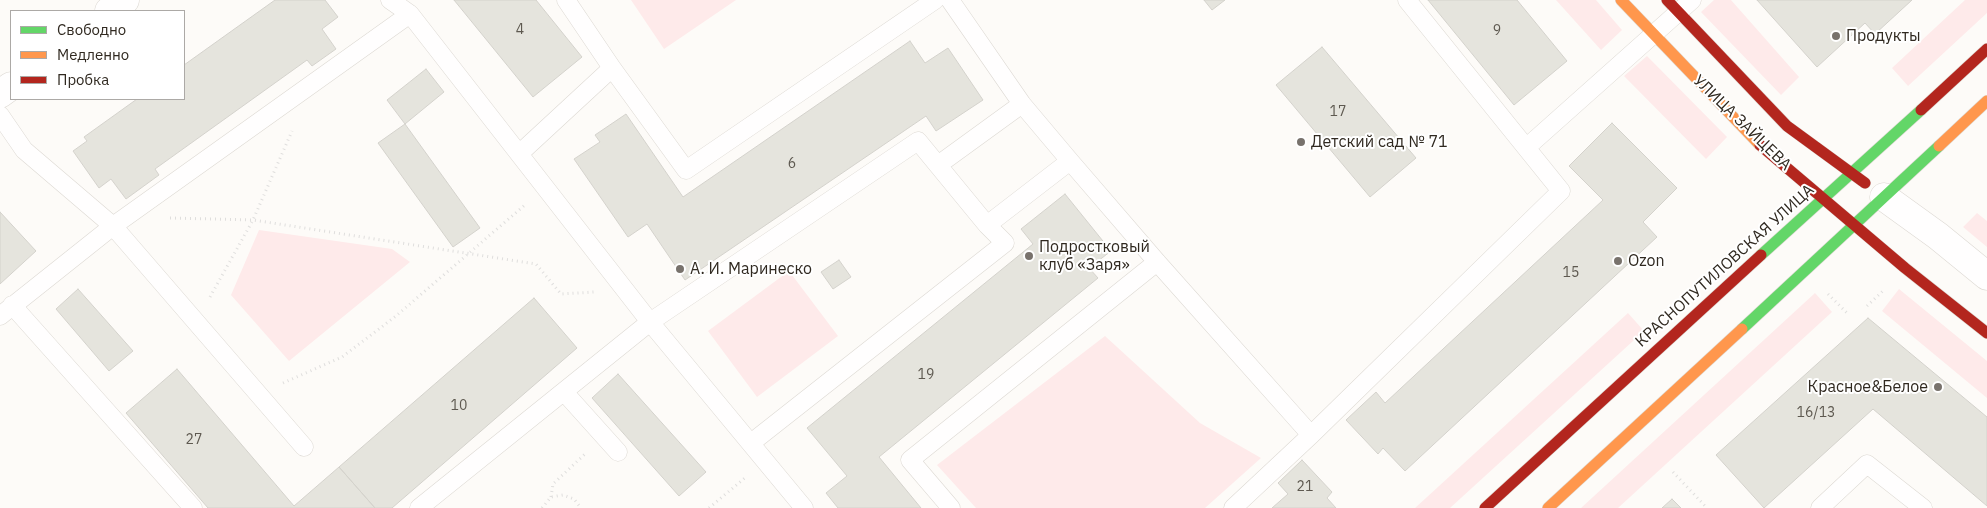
<!DOCTYPE html>
<meta charset="utf-8">
<style>
body{margin:0}
#map{position:relative;width:1987px;height:508px;overflow:hidden;background:#fdfbf8;font-family:"IBM Plex Sans",sans-serif}
canvas{display:block}
.legend{position:absolute;left:10px;top:10px;width:175px;height:90px;box-sizing:border-box;background:#fff;border:1px solid #aca9a6;margin:0;padding:6px 9px;list-style:none;font-size:15px;color:#302920}
.legend li{display:flex;align-items:center;gap:10px;height:25px}
.legend b{width:25px;border:1px solid #aca9a6}
</style>
<div id="map">
<canvas width="1987" height="508"></canvas>
<ul class="legend">
<li><b style="height:6px;background:#63d668"></b>Свободно</li>
<li><b style="height:6px;background:#ff974d"></b>Медленно</li>
<li><b style="height:6px;background:#b3261e"></b>Пробка</li>
</ul>
</div>
<script>
const g = document.querySelector('canvas').getContext('2d');
g.lineJoin = 'round';
function fill(path, color) { g.fillStyle = color; g.fill(path, 'evenodd'); }
const toPath = rows => new Path2D(rows.map(r => 'M' + r).join(''));
function trace(path, color, width, dash) { g.strokeStyle = color; g.lineWidth = width; g.lineCap = dash ? 'butt' : 'round'; g.setLineDash(dash || []); g.stroke(path); }
function drawText(font, color, halo, rows, align = 'center') {
  g.font = font + ' "IBM Plex Sans",sans-serif'; g.lineWidth = 4; g.setLineDash([]); g.textBaseline = 'middle'; g.strokeStyle = halo; g.fillStyle = color; for (const [text, x, y, turn = 0] of rows) {
    g.save(); g.translate(x, y); g.rotate((+turn || 0) * Math.PI / 180); g.textAlign = isNaN(turn) ? turn : align; if (halo) g.strokeText(text, 0, 0); g.fillText(text, 0, 0); g.restore();
  }
}
fill(toPath([
 [631,0,736,0,664,49],
 [1556,0,1596,0,1622,30,1601,50],
 [1714,0,1731,0,1799,77,1781,95,1701,12],
 [1965,0,1987,0,1987,13,1908,86,1892,68],
 [1647,56,1727,137,1706,159,1624,76],
 [1977,213,1987,221,1987,247,1963,227],
 [259,230,392,249,410,262,289,361,231,295],
 [789,271,838,336,757,397,708,331],
 [1899,289,1987,361,1987,398,1882,311],
 [1815,293,1832,312,1618,508,1581,508],
 [1628,313,1644,331,1450,508,1415,508],
 [1105,336,1200,423,1261,458,1205,508,976,508,937,465]
]), '#feeaea');
const building = toPath([
 [275,0,325,0,338,17,322,29,336,49,312,66,307,60,155,169,159,175,126,199,111,179,99,188,73,151,87,141,84,137,137,99,184,99,184,65,275,0],
 [454,0,536,0,582,57,533,97,454,0],
 [1204,0,1225,0,1212,10,1204,0],
 [1428,0,1517,0,1567,61,1514,105,1428,0],
 [1757,0,1912,0,1875,34,1865,23,1817,67,1757,0],
 [910,41,925,63,948,48,983,100,936,131,926,116,685,280,647,224,628,237,574,159,600,142,595,135,626,114,683,197,910,41],
 [1322,47,1416,158,1370,197,1276,85,1322,47],
 [426,69,444,92,405,124,387,100,426,69],
 [1612,123,1677,188,1643,222,1657,237,1405,471,1383,448,1378,454,1346,420,1376,392,1385,403,1603,200,1569,166,1612,123],
 [405,124,480,228,453,247,378,143,405,124],
 [1065,194,1111,251,1089,268,1098,278,879,457,921,508,838,508,826,493,847,476,807,428,1033,244,1021,229,1065,194],
 [0,212,36,251,0,284,0,212],
 [839,260,851,277,833,289,821,272,839,260],
 [78,289,133,351,109,371,56,309,78,289],
 [534,298,577,348,392,508,375,508,339,467,534,298],
 [1868,318,1987,417,1987,506,1873,409,1764,508,1716,455,1868,318],
 [177,369,294,506,339,467,375,508,208,508,126,413,177,369],
 [618,374,706,472,679,496,592,398,618,374],
 [1302,460,1332,492,1327,498,1336,508,1272,508,1288,494,1278,483,1302,460],
 [1672,499,1681,508,1662,508,1672,499]
]);
fill(building, '#e5e4dd');
trace(building, '#d4d2cc', 1);
const lane = toPath([
 [390,0,410,14,650,322,804,508],
 [566,0,612,68,686,170,935,0],
 [950,0,1022,104,1070,161,1157,262,1311,435],
 [0,115,24,150,113,226,304,447],
 [1527,147,1692,0],
 [519,154,612,68],
 [938,165,1022,104],
 [987,225,1070,161],
 [12,305,193,508],
 [0,316,113,226,410,14],
 [565,393,618,452],
 [419,508,650,322,918,141,987,225,1005,243,751,443],
 [951,508,910,460,1157,262],
 [1233,508,1311,435,1561,191,1407,0],
 [1820,508,1867,464,1923,508]
]);
const street = toPath([
 [109,11,125,0],
 [0,94,11,86],
 [1884,197,1938,236,1987,276]
]);
const fast = toPath([
 [1761,255,1921,110],
 [1742,329,1939,146]
]);
const slow = toPath([
 [1621,0,1760,145],
 [1939,146,1987,101],
 [1548,508,1742,329]
]);
const jam = toPath([
 [1667,0,1787,126,1865,183],
 [1921,110,1987,49],
 [1760,145,1905,268,1987,333],
 [1485,508,1761,255]
]);
trace(lane, '#dcd8d2', 19);
trace(street, '#dcd8d2', 29);
trace(fast, '#dcd8d2', 12);
trace(slow, '#dcd8d2', 12);
trace(jam, '#dcd8d2', 12);
trace(toPath([
 [170,218,253,220,536,264,561,294,594,292],
 [1828,294,1847,313],
 [210,297,253,220,292,131],
 [1867,306,1885,289],
 [283,383,342,357,396,316,526,204],
 [1673,472,1707,508],
 [551,497,553,484,585,454],
 [542,508,551,497,563,495,574,499,581,508],
 [709,508,746,477]
]), '#dfdedd', 3, [1, 4]);
trace(lane, '#fffefe', 18);
trace(street, '#fffefe', 28);
trace(fast, '#63d668', 11);
trace(slow, '#ff974d', 11);
trace(jam, '#b3261e', 11);
for (const [x, y, r, color] of [
 [1836,36,5,"#78726c"],
 [1301,142,5,"#78726c"],
 [1029,256,5,"#78726c"],
 [1618,261,5,"#78726c"],
 [680,269,5,"#78726c"],
 [1938,387,5,"#78726c"]
]) { const dot = new Path2D(); dot.arc(x, y, r, 0, 2 * Math.PI); g.fillStyle = color; g.fill(dot); trace(dot, '#fff', 2); }
drawText('14px', '#5e5950', null, [
 ["4",520,30],
 ["9",1497,31],
 ["17",1338,112],
 ["6",792,164],
 ["15",1571,273],
 ["19",926,375],
 ["10",459,406],
 ["16/13",1816,413],
 ["27",194,440],
 ["21",1305,487]
]);
drawText('16px', '#302920', '#fff', [
 ["Продукты",1846,36],
 ["Детский сад № 71",1311,142],
 ["Подростковый",1039,247],
 ["клуб «Заря»",1039,265],
 ["Ozon",1628,261],
 ["А. И. Маринеско",690,269],
 ["Красное&Белое",1928,387,"right"]
], 'left');
drawText('16px', '#302920', '#fff', [
 ["УЛИЦА ЗАЙЦЕВА",1742,123,44],
 ["КРАСНОПУТИЛОВСКАЯ УЛИЦА",1725,266,-42]
]);
</script>
